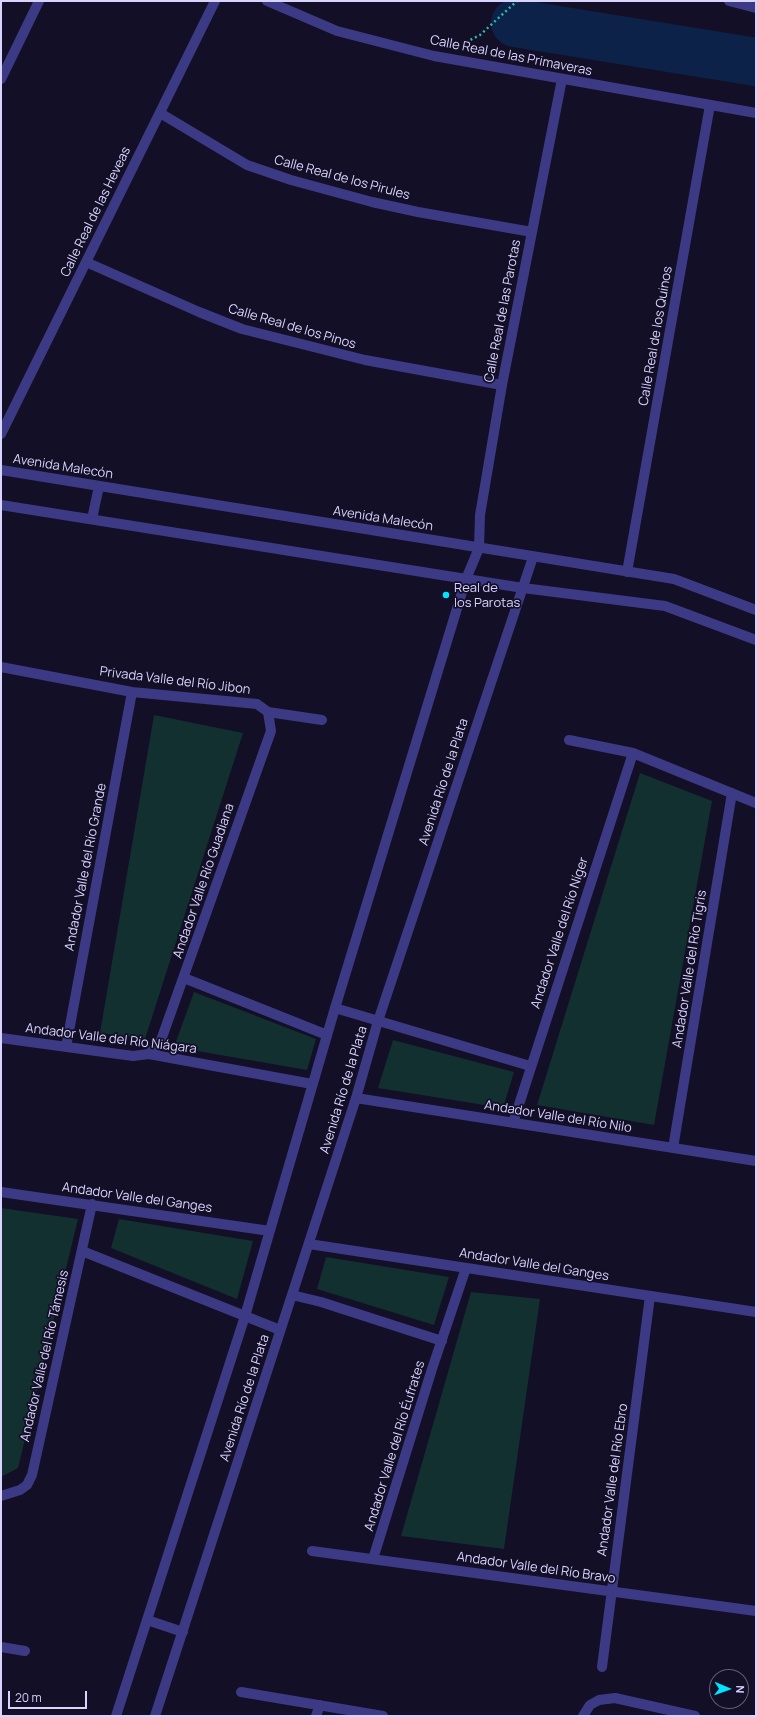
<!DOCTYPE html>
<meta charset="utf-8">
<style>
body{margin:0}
#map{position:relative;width:757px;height:1717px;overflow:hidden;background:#130f26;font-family:Manrope,sans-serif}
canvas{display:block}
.frame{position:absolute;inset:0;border:2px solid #d9d4ff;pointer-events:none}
.north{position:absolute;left:709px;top:1669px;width:40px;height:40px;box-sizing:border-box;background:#130f26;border:1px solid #625e7d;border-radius:50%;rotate:92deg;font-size:11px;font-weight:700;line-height:16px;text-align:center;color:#d9d4ff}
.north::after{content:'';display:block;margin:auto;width:14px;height:18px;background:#00e5ff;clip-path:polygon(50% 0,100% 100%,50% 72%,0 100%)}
.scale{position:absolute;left:8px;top:1691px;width:79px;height:18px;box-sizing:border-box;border:2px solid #d9d4ff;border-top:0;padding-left:5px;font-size:12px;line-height:14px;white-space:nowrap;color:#d9d4ff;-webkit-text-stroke:3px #130f26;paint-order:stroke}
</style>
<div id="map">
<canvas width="757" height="1717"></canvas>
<div class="frame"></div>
<div class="north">N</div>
<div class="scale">20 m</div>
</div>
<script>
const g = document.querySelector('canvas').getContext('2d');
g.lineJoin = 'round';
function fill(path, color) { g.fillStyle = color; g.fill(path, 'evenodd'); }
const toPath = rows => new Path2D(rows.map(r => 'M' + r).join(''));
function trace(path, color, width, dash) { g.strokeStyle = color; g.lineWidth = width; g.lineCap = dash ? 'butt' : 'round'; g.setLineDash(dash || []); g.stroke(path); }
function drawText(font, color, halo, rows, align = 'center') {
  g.font = font + ' Manrope,sans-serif'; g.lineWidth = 3.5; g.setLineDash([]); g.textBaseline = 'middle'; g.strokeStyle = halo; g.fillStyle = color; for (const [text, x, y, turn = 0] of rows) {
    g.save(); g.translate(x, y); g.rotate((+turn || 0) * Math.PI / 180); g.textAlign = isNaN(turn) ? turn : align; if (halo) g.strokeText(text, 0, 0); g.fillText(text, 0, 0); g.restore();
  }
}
fill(toPath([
 [154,715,243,733,145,1039,100,1033],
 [640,773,712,801,654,1125,537,1105],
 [194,992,316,1039,307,1070,174,1047],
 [393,1040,514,1072,503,1108,378,1088],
 [1,1208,78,1219,18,1468,1,1477],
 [119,1219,253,1241,237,1299,111,1248],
 [326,1257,449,1277,434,1325,317,1289],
 [471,1292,540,1299,504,1549,401,1536]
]), '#12302f');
trace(toPath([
 [515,23,756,62]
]), '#0c2248', 48);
trace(toPath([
 [466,42,480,35,517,1]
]), '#2fb8b0', 2.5, [2, 3]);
trace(toPath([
 [267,1,337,31,434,56,756,113],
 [729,1,756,8],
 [1,79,39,1],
 [160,113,247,165,291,180,372,202,418,212,532,232],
 [86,262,199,312,242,329,365,360,502,385],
 [1,434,215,1],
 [627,572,710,105],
 [1,667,132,692,257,704,268,712,322,720],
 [569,740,633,753,756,803],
 [184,978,327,1035],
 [335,1008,530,1066],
 [1,1038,133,1056,149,1054,312,1084],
 [66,1047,132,692],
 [149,1054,160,1043,271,731,268,712],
 [356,1098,756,1161],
 [513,1123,633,753],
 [673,1148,732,793],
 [1,1192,270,1231],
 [309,1244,756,1312],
 [82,1251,280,1330],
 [292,1295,321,1302,442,1341],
 [1,1496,20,1490,27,1485,32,1475,92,1204],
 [312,1551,756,1611],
 [373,1559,432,1369,466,1268],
 [147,1620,183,1632],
 [1,1647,25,1651],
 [602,1667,650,1296],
 [241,1692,383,1716],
 [116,1716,245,1316,335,1008,466,579,479,548,480,515,502,385,562,79],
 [155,1716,356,1098,378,1021,533,557],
 [316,1716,320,1705],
 [583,1716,590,1705,599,1700,615,1698,695,1716]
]), '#3d3a85', 10);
trace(toPath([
 [1,470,674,579,756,610],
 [1,505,523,588,665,606,756,640],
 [92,519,99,486]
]), '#3d3a85', 10);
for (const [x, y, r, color] of [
 [446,595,4,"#00e5ff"]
]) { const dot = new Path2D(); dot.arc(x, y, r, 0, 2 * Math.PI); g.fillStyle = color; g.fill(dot); trace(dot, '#130f26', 1.5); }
drawText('13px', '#d9d4ff', '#130f26', [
 ["Calle Real de las Primaveras",511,56,11],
 ["Calle Real de los Pirules",342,178,15],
 ["Calle Real de las Heveas",96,212,-64],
 ["Calle Real de las Parotas",503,311,-79],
 ["Calle Real de los Pinos",292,327,16],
 ["Calle Real de los Quinos",656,336,-80],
 ["Avenida Malecón",63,467,9],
 ["Avenida Malecón",383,519,9],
 ["Privada Valle del Río Jibon",175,681,7],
 ["Avenida Río de la Plata",444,782,-72],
 ["Andador Valle del Río Grande",86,867,-79],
 ["Andador Valle Río Guadiana",204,881,-71],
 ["Andador Valle del Río Níger",560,933,-72],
 ["Andador Valle del Río Tigris",690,969,-81],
 ["Andador Valle del Río Niágara",111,1039,7],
 ["Avenida Río de la Plata",344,1090,-73],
 ["Andador Valle del Río Nilo",558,1117,9],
 ["Andador Valle del Ganges",137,1198,8],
 ["Andador Valle del Ganges",534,1265,9],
 ["Andador Valle del Río Támesis",45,1356,-77],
 ["Avenida Río de la Plata",245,1398,-72],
 ["Andador Valle del Río Éufrates",395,1446,-73],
 ["Andador Valle del Río Ebro",613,1480,-82],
 ["Andador Valle del Río Bravo",536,1568,8]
]);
drawText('13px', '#d9d4ff', '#130f26', [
 ["Real de",454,588],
 ["los Parotas",454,603]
], 'left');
</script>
